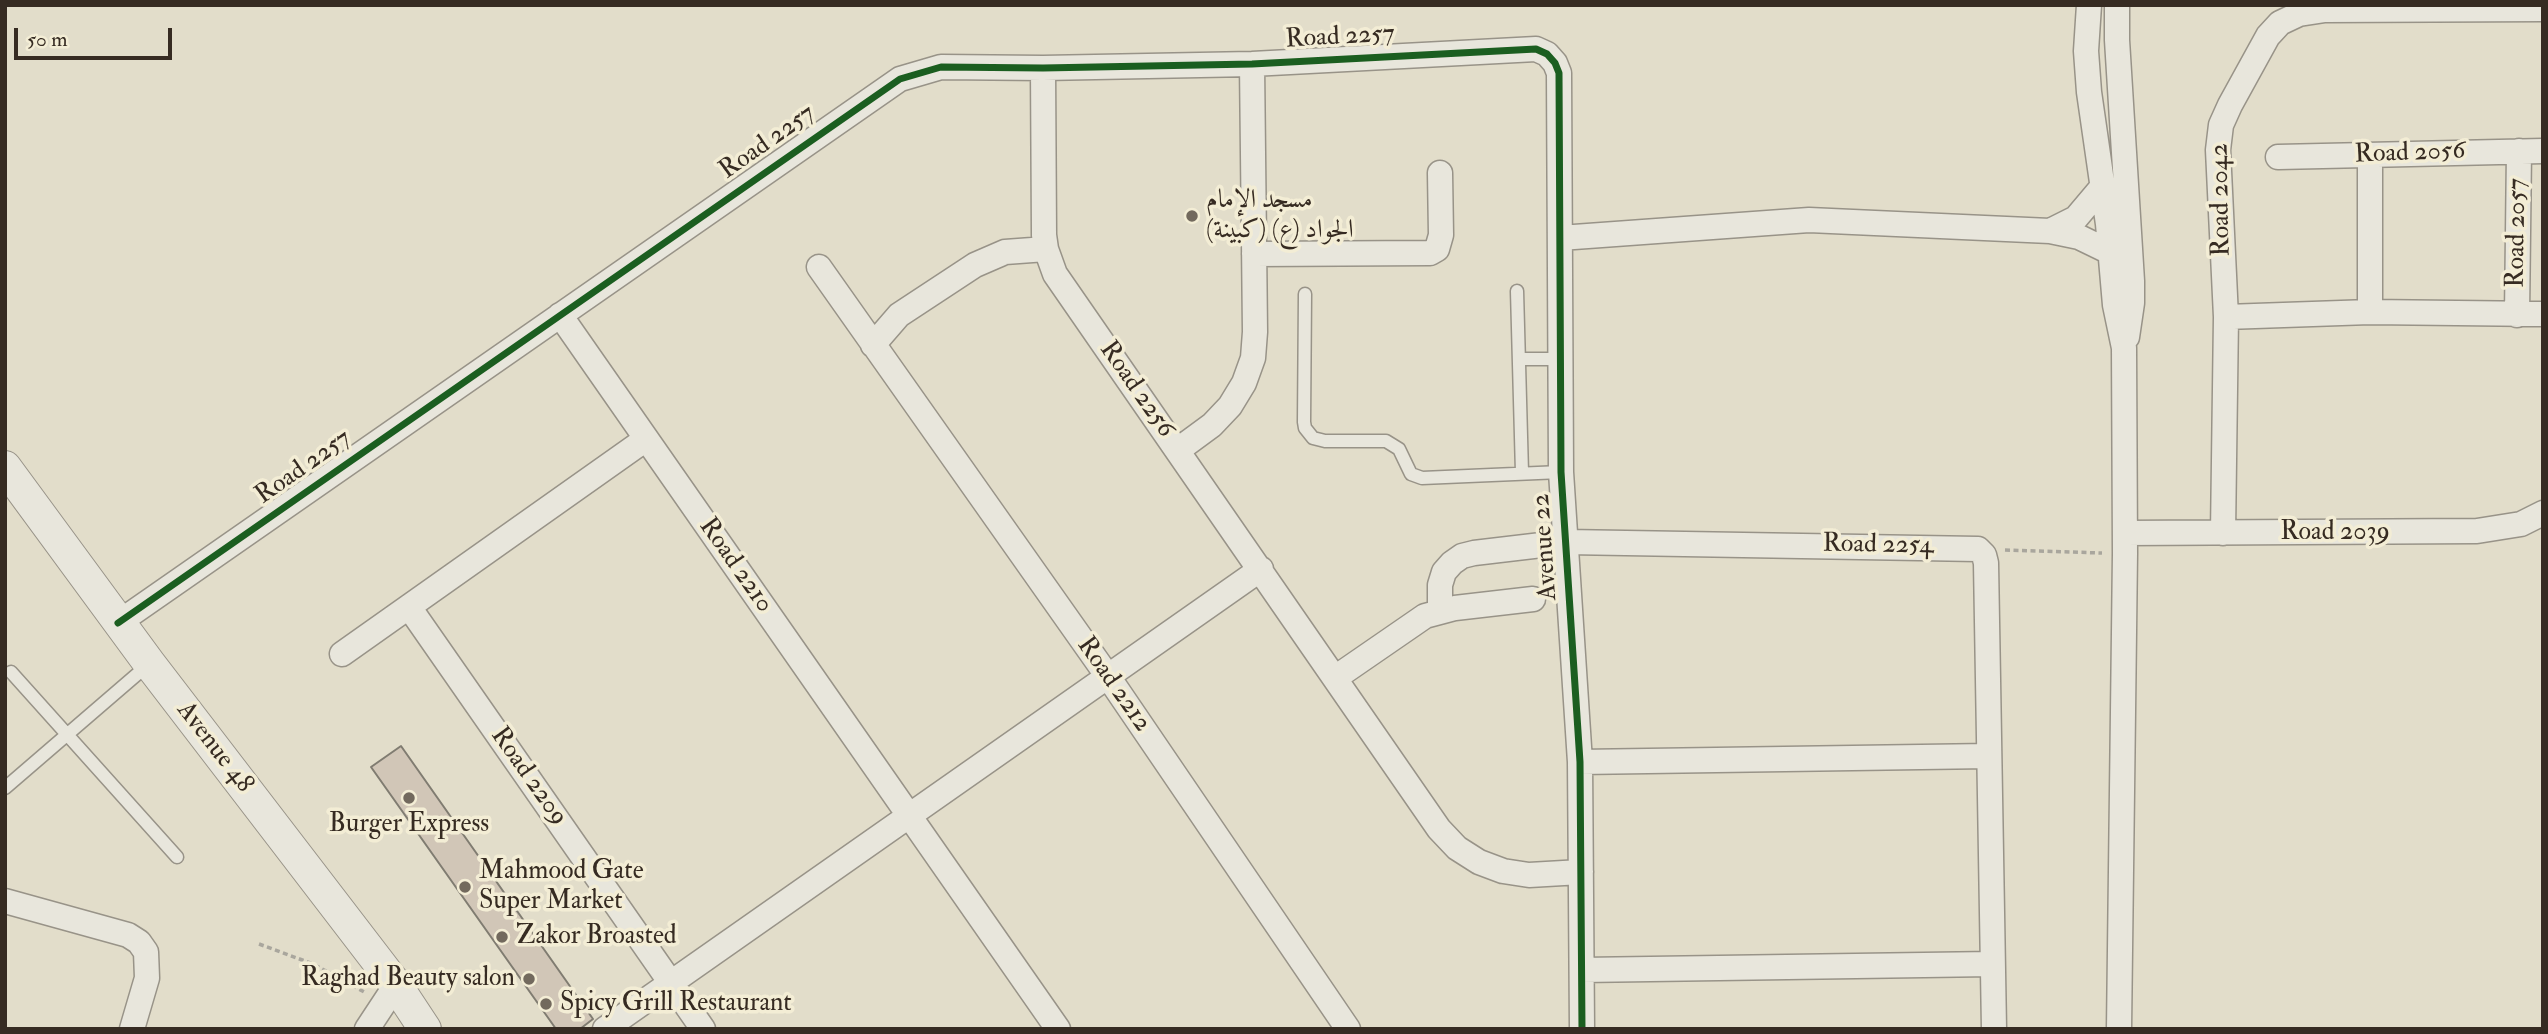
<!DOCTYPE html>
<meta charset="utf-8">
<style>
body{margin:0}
#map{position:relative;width:2548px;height:1034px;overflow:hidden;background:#e2ddca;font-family:"IM FELL Double Pica",serif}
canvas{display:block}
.frame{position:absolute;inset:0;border:7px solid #362b22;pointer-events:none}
.scale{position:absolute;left:14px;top:28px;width:158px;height:32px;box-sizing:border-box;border:4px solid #362b22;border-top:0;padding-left:9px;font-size:21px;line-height:24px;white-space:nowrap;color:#362b22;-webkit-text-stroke:5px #f3edd5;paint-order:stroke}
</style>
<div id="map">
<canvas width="2548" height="1034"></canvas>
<div class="frame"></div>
<div class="scale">50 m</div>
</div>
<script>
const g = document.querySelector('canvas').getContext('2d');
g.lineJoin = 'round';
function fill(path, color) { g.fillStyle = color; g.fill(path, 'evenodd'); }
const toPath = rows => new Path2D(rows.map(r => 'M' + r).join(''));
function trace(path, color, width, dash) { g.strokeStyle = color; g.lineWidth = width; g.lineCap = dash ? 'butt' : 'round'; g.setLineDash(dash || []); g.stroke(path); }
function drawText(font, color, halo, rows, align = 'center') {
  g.font = font + ' "IM FELL Double Pica",Amiri,serif'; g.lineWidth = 7; g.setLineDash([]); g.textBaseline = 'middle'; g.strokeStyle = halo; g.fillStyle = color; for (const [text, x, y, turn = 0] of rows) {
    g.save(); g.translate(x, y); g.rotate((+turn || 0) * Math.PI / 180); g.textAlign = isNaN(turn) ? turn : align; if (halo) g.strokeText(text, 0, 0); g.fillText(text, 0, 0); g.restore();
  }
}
const building = toPath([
 [401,746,593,1019,580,1029,556,1029,371,767,401,746]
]);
fill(building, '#d1c6b7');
trace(building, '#807c71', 2);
const service = toPath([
 [1517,291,1522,473],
 [1305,294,1304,422,1305,428,1313,438,1325,441,1386,441,1399,449,1411,474,1422,478,1561,472],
 [1519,359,1560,359],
 [11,672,177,857],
 [5,788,149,664]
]);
const minor = toPath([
 [2089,5,2086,51,2089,92,2108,224,2115,305,2124,348,2125,553,2119,1029],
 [2117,5,2117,40,2132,281,2132,303,2127,337],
 [1043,68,1044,235,1046,249,1055,274,1439,829,1457,848,1479,862,1503,871,1529,875,1581,872],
 [2278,157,2543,151],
 [2050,231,2076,218,2103,186],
 [1560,238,1809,220,2050,231,2079,237,2112,253],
 [1254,254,1430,253,1437,249,1441,235,1440,173],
 [819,267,1109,678,1348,1029],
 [2370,312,2370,156],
 [560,315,1058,1029],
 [2517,315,2519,151],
 [2226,317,2370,312,2543,314],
 [873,345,899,315,975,265,1005,252,1046,249],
 [1178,450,1212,425,1230,406,1244,383,1253,358,1255,332,1252,64],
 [2125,533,2477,531,2521,524,2543,513],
 [2223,533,2226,317,2218,150,2221,125,2230,105,2268,36,2280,23,2299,14,2325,10,2543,9],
 [409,607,703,1029],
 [1440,611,1440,585,1444,572,1452,563,1462,556,1474,553,1567,542,1978,549,1984,555,1986,563,1994,1029],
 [118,623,900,79,941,67,1043,68,1252,64,1536,49,1547,54,1555,63,1559,73,1561,472,1580,762,1582,1029],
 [342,654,646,439],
 [1335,678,1425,616,1455,608,1533,599],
 [1580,762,1989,756],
 [5,901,128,935,139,942,146,952,147,978,132,1029],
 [1582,970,1992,964],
 [367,1029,396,985],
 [605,1029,1261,569]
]);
const tertiary = toPath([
 [5,467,149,663,396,985,425,1029]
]);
trace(service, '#989388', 15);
trace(minor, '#989388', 27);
trace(tertiary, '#989388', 34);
trace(toPath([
 [2005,550,2102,553],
 [259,944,313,964,366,993]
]), '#a9a69d', 3.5, [5, 3.5]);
trace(service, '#e8e6dc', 12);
trace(minor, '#e8e6dc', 24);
trace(tertiary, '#e8e6dc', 32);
trace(toPath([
 [118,623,900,79,941,67,1043,68,1252,64,1536,49,1547,54,1555,63,1559,73,1561,472,1580,762,1582,1029]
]), '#1b5e20', 7);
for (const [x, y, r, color] of [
 [1192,216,7,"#72695d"],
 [409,798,7,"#72695d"],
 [465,887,7,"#72695d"],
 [502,937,7,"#72695d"],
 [529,979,7,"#72695d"],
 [546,1004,7,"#72695d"]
]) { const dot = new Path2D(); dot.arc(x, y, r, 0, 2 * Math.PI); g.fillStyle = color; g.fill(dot); trace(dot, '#f3edd5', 2.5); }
drawText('26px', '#362b22', '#f3edd5', [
 ["Road 2257",1340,38,-3],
 ["Road 2257",768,143,-35],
 ["Road 2056",2410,154,-2],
 ["Road 2042",2222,200,-91],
 ["Road 2057",2518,233,-89],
 ["Road 2256",1136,390,55],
 ["Road 2257",304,468,-35],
 ["Road 2039",2335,533],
 ["Road 2254",1878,546,1],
 ["Avenue 22",1546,547,-94],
 ["Road 2210",735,566,55],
 ["Road 2212",1113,685,55],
 ["Avenue 48",214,748,52],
 ["Road 2209",528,777,55]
]);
drawText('26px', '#362b22', '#f3edd5', [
 ["مسجد الإمام",1206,201],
 ["الجواد (ع) (كبينة)",1206,231],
 ["Burger Express",409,825,"center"],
 ["Mahmood Gate",479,872],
 ["Super Market",479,902],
 ["Zakor Broasted",516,937],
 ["Raghad Beauty salon",515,979,"right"],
 ["Spicy Grill Restaurant",560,1004]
], 'left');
</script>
